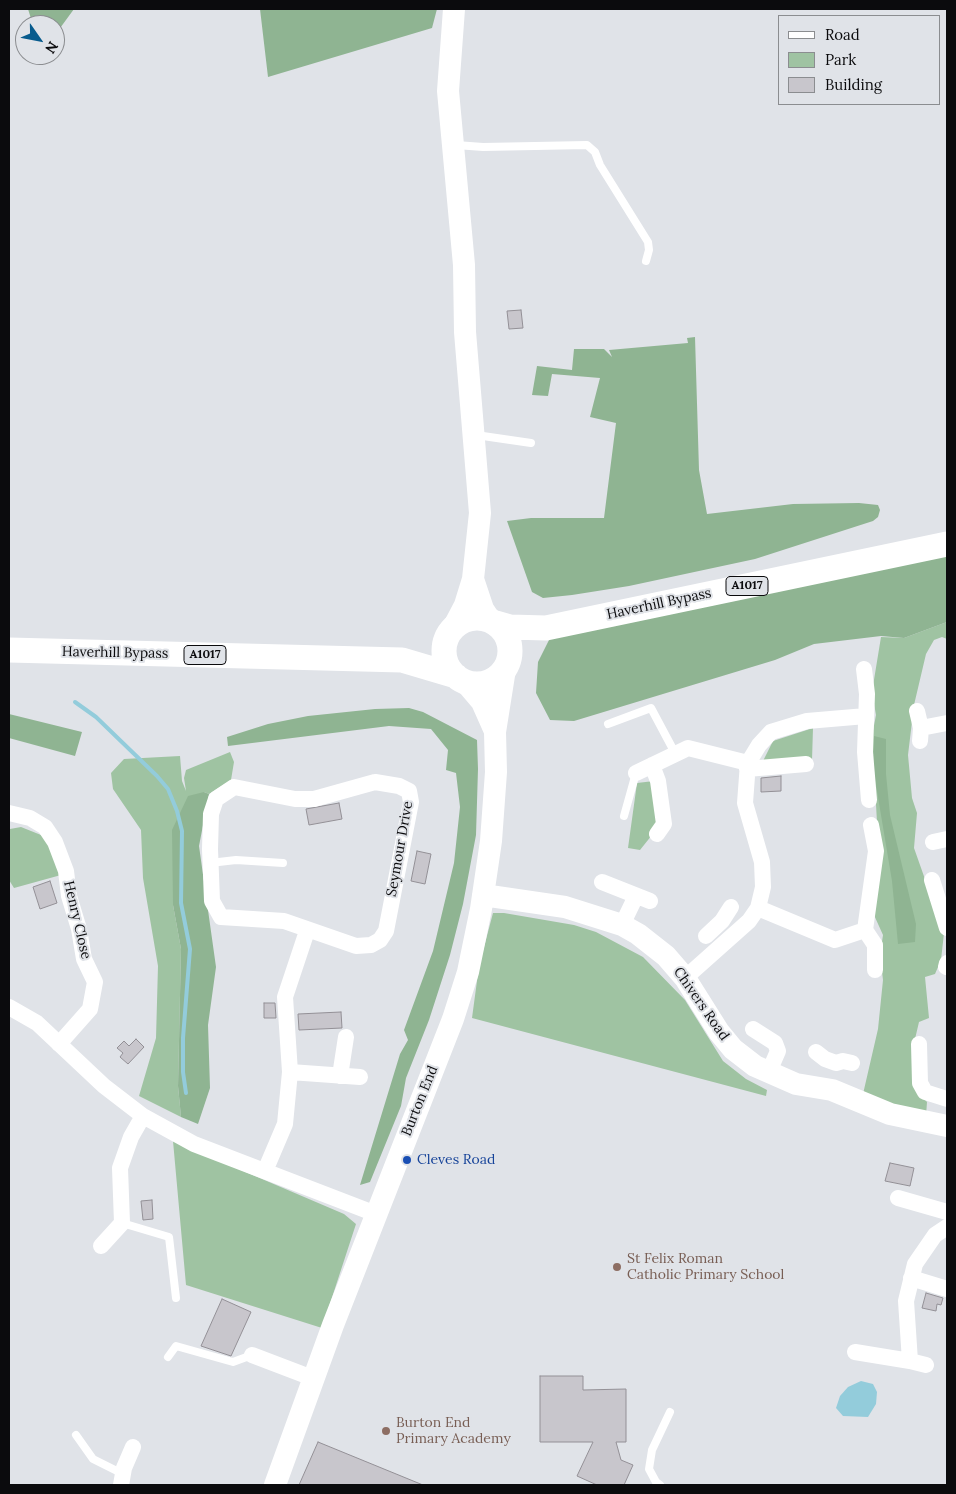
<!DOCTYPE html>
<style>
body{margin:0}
#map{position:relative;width:956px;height:1494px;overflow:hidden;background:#e0e3e8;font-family:Lora,serif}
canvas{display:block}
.frame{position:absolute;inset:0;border:10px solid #0b0b0d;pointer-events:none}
.legend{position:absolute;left:778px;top:15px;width:162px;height:90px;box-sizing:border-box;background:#e0e3e8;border:1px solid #8b8d90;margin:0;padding:6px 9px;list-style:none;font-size:15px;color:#0b0b0d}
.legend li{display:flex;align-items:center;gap:10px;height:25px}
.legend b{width:25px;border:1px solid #8b8d90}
.north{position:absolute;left:15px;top:15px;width:50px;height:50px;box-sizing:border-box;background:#e0e3e8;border:1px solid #8b8d90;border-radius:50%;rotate:123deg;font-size:14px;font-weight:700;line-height:20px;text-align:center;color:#0b0b0d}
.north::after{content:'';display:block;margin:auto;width:18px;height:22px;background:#075b8d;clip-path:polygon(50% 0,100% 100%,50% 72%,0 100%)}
</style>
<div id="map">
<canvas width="956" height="1494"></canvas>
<div class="frame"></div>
<ul class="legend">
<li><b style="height:6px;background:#fff"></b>Road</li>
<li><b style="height:14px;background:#9fc3a2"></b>Park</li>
<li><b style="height:14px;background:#c8c6cc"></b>Building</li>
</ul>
<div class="north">N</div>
</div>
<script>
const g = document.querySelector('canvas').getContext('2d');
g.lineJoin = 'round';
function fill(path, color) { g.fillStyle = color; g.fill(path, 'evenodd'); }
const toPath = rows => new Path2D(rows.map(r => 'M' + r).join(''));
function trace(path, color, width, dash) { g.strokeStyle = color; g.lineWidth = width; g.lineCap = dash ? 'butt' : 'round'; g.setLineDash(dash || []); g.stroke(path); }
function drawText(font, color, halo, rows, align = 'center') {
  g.font = font + ' Lora,serif'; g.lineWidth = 4; g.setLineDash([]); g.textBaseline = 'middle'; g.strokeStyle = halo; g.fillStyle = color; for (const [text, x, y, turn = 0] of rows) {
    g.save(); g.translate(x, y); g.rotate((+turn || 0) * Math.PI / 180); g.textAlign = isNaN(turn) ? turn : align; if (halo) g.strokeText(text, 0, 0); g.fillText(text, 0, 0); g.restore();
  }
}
fill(toPath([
 [947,622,947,639,942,637,934,640,926,654,914,705,908,755,912,798,917,813,914,848,944,933,941,960,935,974,925,977,929,1018,919,1022,915,1039,914,1088,927,1102,926,1116,863,1094,878,1029,883,980,880,955,883,935,874,915,877,822,872,736,876,715,872,692,881,637,904,638],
 [813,728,812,760,761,765,773,741],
 [230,752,234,762,231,780,209,794,204,792,173,905,181,949,178,1086,181,1117,139,1096,156,1038,158,966,143,878,141,830,113,789,111,773,124,759,180,756,182,781,186,791,184,778,186,770],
 [654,781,660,825,640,850,628,848,637,783],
 [21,827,46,837,61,875,14,888,9,880,9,833,10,829],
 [493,913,504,913,574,925,596,932,643,957,685,1000,723,1061,746,1079,767,1090,766,1096,472,1018,479,966],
 [173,1141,344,1214,356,1224,322,1328,186,1285]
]), '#9fc3a2');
fill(toPath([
 [28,9,74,9,55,35,55,25,33,25],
 [260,9,437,9,432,28,268,77],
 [695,337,699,470,707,514,793,504,859,503,878,505,880,510,878,517,873,521,755,559,629,586,572,595,543,598,532,592,507,521,531,518,604,518,616,423,590,417,600,378,552,374,548,396,532,395,537,366,572,370,574,349,604,349,612,357,609,350,688,343,687,338],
 [947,553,947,622,904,638,881,636,814,644,775,660,574,721,550,720,536,693,538,662,551,636],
 [409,708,423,712,477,740,478,769,476,835,463,904,450,955,429,1020,406,1078,401,1106,370,1182,360,1185,400,1054,408,1040,404,1030,433,951,454,863,460,807,456,773,446,770,448,750,431,729,389,726,228,746,227,737,268,724,308,716,375,709],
 [9,714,82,732,75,756,9,738],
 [874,736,886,739,886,774,890,815,916,924,915,942,898,944,892,881,873,767],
 [204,792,209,794,199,846,216,967,208,1025,210,1088,198,1124,181,1117,178,1086,181,949,173,905,172,830,188,796]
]), '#8fb492');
fill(toPath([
 [861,1381,873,1384,877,1392,876,1404,868,1417,843,1416,836,1408,840,1396,848,1387]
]), '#93ccdb');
trace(toPath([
 [75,702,96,717,157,776,168,789,177,811,182,831,181,903,190,949,183,1038,183,1072,186,1093]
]), '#93ccdb', 4);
const building = toPath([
 [521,310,523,328,509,329,507,311,521,310],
 [781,776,781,791,761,792,761,778,781,776],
 [339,803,342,819,309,825,306,809,339,803],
 [417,851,431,854,425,884,411,881,417,851],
 [50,881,57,903,40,909,33,887,50,881],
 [264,1003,275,1003,276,1018,264,1018,264,1003],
 [341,1012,342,1028,299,1030,298,1014,341,1012],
 [136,1039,144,1047,128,1064,120,1057,123,1053,117,1048,124,1041,129,1046,136,1039],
 [890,1163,914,1168,910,1186,885,1181,890,1163],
 [152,1200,153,1219,143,1220,141,1201,152,1200],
 [926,1293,943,1298,941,1305,937,1304,936,1311,922,1308,926,1293],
 [222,1299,251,1312,231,1356,201,1346,222,1299],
 [540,1376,583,1376,583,1390,626,1389,626,1442,616,1442,621,1460,633,1465,624,1485,597,1485,577,1476,593,1442,540,1442,540,1376],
 [318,1442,423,1485,299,1485,318,1442]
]);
fill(building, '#c8c6cc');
trace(building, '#939096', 1);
trace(toPath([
 [456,145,483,147,587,145,595,152,600,165,648,242,649,250,646,261],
 [476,435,531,443],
 [608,724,651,708,675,753],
 [624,816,636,773],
 [210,863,236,860,283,863],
 [122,1223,169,1237,176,1298],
 [168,1357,176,1346,233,1362,252,1355],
 [76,1435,93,1459,123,1474],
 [660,1485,656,1482,649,1469,652,1450,670,1412]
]), '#fff', 8);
trace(toPath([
 [864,669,867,694,865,752,869,800],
 [917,711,921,728,920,741],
 [921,728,947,723],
 [652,765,658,781,664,824,657,834],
 [747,769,806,764],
 [636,773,688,748,748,763],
 [375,782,399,786,409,791,411,802,386,931,380,940,371,945,356,946,284,921,221,917,212,901,210,849,211,814,216,799,234,787,295,799,314,799,375,782],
 [9,813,30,818,45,827,55,842,66,871,69,896,79,929,84,959,95,982,90,1009,59,1044],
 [871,825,876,851,865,930,875,945,875,970],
 [933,842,947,839],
 [932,880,947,928],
 [602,882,650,901],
 [758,908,763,887,762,862,745,803,748,763,759,745,771,732,807,721,866,716],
 [622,925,636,896],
 [706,936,722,921,731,907],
 [946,967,947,963],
 [685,978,749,921,758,908,835,940,865,930],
 [9,1007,37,1023,104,1086,143,1116,194,1144,376,1214],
 [753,1029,775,1043,778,1051,768,1074],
 [919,1044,920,1083,925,1092,947,1099],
 [816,1052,825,1059,836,1063,843,1061,852,1063],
 [290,1072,360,1077],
 [340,1076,346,1037],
 [265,1171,285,1124,290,1072,285,997,307,931],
 [898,1198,947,1212],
 [101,1246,122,1223,120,1168,131,1137,143,1116],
 [911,1278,947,1289],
 [855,1352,910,1361],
 [252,1355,315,1379],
 [926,1365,910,1361,906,1301,915,1264,935,1235,947,1227],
 [121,1485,124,1468,133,1447]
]), '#fff', 16);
trace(toPath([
 [473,579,483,609,491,621],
 [453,628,465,605,473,579,480,513,465,332,464,265,448,91,454,9],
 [465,682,482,702,494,729],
 [483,895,565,907,622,925,638,934,666,956,685,978,719,1032,733,1049,755,1066,796,1084,832,1090,890,1114,947,1126],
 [275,1485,333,1325,453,1019,468,972,481,909,491,841,496,772,495,732,505,669]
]), '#fff', 22);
trace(toPath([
 '444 651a33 33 0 1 1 66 0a33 33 0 1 1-66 0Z',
 [496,623,510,627,546,628,947,544],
 [9,650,402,660,456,676]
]), '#fff', 25);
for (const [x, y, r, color] of [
 [407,1160,5,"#1a4fb4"],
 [617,1267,5,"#8d6e63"],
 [386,1431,5,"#8d6e63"]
]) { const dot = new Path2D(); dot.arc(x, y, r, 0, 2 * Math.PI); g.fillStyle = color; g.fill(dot); trace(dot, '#e0e3e8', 2); }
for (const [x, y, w] of [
 [747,586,42],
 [205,655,42]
]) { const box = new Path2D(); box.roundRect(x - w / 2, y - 9.5, w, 19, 4); g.fillStyle = '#e0e3e8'; g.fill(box); trace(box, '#0b0b0d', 1); }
drawText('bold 12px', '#0b0b0d', null, [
 ["A1017",747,586],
 ["A1017",205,655]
]);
drawText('14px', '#0b0b0d', '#e0e3e8', [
 ["Haverhill Bypass",659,604,-12],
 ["Haverhill Bypass",115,653,1],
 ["Seymour Drive",400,849,-80],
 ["Henry Close",77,920,77],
 ["Chivers Road",701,1004,55],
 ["Burton End",420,1101,-68]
]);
drawText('14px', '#164399', '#e0e3e8', [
 ["Cleves Road",417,1160]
], 'left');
drawText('14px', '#785e54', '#e0e3e8', [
 ["St Felix Roman",627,1259],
 ["Catholic Primary School",627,1275],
 ["Burton End",396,1423],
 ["Primary Academy",396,1439]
], 'left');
</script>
